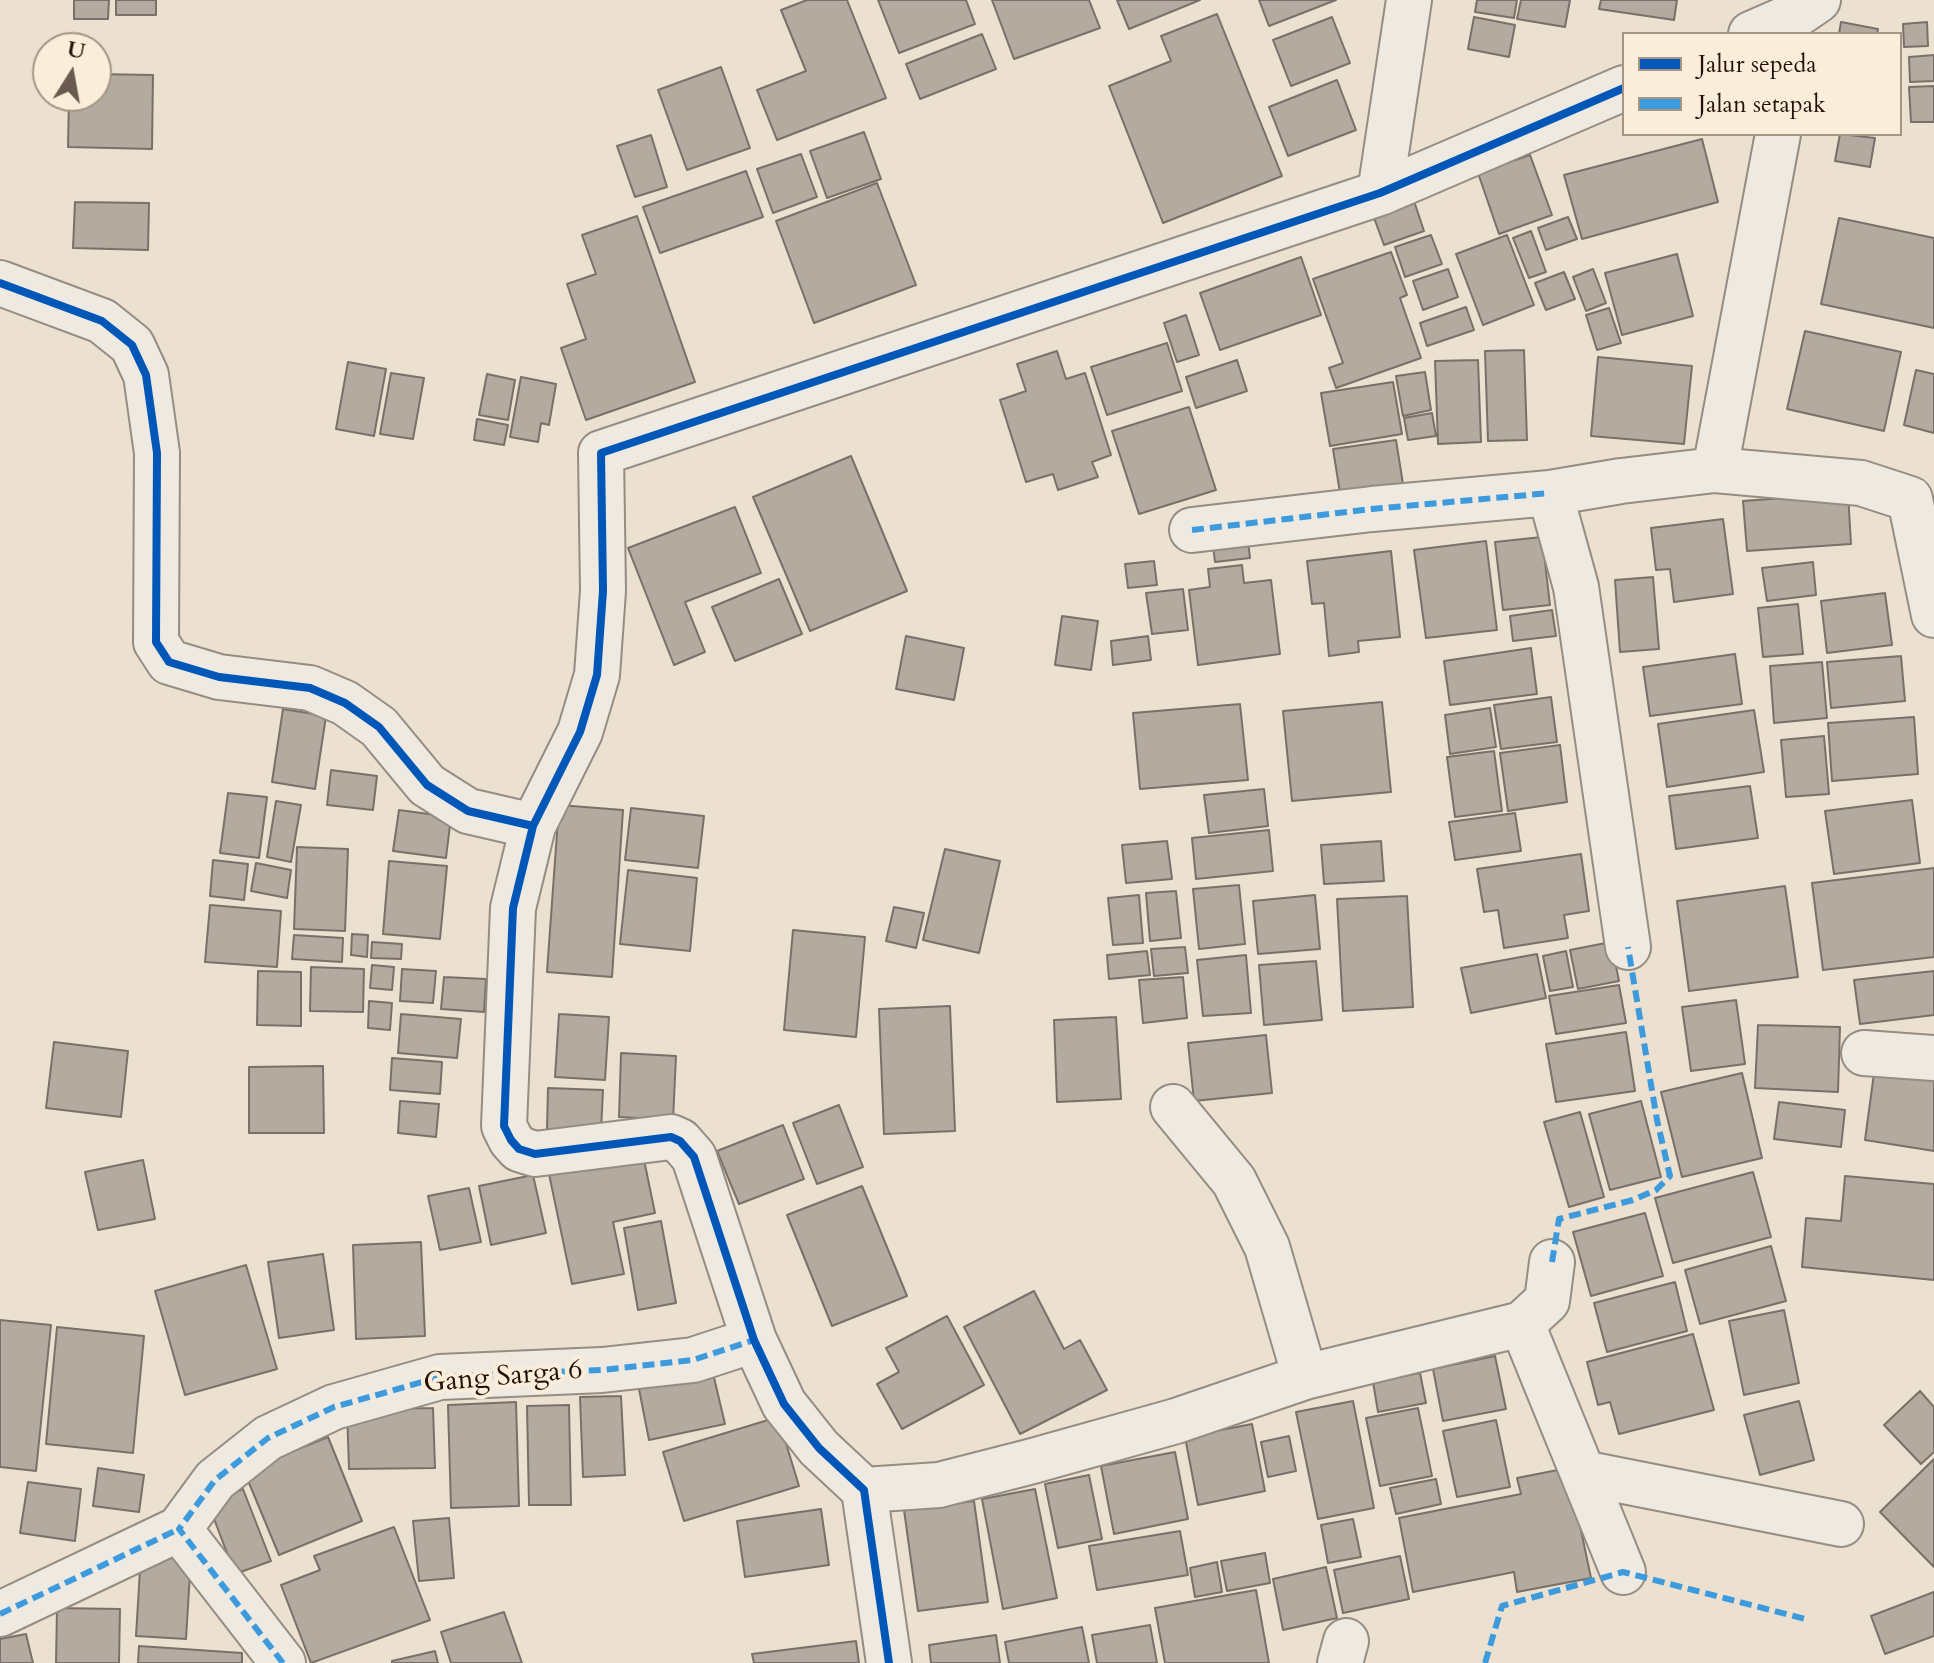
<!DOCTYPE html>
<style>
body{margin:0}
#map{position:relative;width:1934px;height:1663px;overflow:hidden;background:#ece1d0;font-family:Cardo,serif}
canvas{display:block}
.legend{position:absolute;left:1622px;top:32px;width:280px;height:104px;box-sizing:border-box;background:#faedd9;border:2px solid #a49585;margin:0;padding:10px 14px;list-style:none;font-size:24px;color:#241008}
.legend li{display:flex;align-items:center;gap:16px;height:40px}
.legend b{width:40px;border:2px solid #a49585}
.north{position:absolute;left:32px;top:32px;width:80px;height:80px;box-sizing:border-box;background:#faedd9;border:2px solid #a49585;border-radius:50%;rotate:11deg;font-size:22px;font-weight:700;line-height:32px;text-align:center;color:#241008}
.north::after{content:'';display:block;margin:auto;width:28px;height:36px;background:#6a594e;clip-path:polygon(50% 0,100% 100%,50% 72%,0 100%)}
</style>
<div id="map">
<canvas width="1934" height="1663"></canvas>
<ul class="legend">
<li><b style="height:10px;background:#0057b8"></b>Jalur sepeda</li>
<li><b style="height:10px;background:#3c9add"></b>Jalan setapak</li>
</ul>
<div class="north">U</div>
</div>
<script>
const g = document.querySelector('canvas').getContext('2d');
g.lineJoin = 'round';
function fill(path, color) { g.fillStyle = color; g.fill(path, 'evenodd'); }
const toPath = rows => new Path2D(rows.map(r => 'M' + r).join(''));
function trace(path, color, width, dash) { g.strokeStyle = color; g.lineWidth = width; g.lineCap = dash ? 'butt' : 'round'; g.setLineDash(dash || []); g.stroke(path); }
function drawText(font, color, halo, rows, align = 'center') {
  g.font = font + ' Cardo,serif'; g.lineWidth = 8; g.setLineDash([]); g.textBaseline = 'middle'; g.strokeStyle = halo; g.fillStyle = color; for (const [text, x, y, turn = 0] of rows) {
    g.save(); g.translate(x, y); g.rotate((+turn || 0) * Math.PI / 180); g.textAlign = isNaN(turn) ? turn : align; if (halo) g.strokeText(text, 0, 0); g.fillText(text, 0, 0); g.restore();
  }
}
const building = toPath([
 [74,0,109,0,108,19,74,19,74,0],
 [116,0,156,0,156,15,116,15,116,0],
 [807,0,847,0,886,98,777,140,757,90,806,71,781,10,807,0],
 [878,0,966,0,975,24,899,53,878,0],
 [992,0,1089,0,1100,28,1014,59,992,0],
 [1117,0,1200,0,1129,29,1117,0],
 [1259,0,1336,0,1269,26,1259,0],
 [1477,0,1517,0,1514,18,1475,12,1477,0],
 [1521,0,1570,0,1565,27,1517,19,1521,0],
 [1601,0,1677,0,1674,20,1599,9,1601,0],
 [1217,14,1282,176,1163,223,1109,86,1171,61,1161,36,1217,14],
 [1332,17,1350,63,1291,86,1273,40,1332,17],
 [1474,17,1515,25,1509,57,1468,49,1474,17],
 [1841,22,1878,29,1877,34,1839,34,1841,22],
 [1927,22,1928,46,1904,47,1903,24,1927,22],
 [982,34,996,69,920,99,906,64,982,34],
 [1934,55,1934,81,1910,82,1909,57,1934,55],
 [721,67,750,148,687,170,658,90,721,67],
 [96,74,153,75,152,149,68,147,69,96,96,96,96,74],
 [1337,80,1356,130,1288,156,1269,107,1337,80],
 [1934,86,1934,122,1911,122,1909,87,1934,86],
 [864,132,881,179,827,198,810,151,864,132],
 [1840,134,1875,138,1870,167,1835,161,1840,134],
 [651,135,667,187,635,197,617,146,651,135],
 [1702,139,1718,202,1582,239,1564,175,1702,139],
 [801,154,817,197,773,213,757,169,801,154],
 [1530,155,1552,215,1499,234,1478,173,1530,155],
 [746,171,763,217,660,253,643,207,746,171],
 [877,183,916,285,814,323,776,221,877,183],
 [1414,201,1424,231,1384,245,1373,215,1414,201],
 [75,202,149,203,148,250,73,248,75,202],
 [637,216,695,382,586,420,561,348,586,339,567,284,596,274,582,235,637,216],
 [1568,217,1577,239,1546,250,1538,228,1568,217],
 [1839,218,1934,238,1934,328,1821,304,1839,218],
 [1531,231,1546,272,1529,278,1513,238,1531,231],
 [1431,235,1442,264,1405,277,1395,247,1431,235],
 [1507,235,1534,305,1483,325,1456,254,1507,235],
 [1391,252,1407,295,1400,298,1421,358,1336,388,1329,368,1343,363,1313,279,1391,252],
 [1677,254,1693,316,1622,335,1605,273,1677,254],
 [1301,257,1321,315,1220,350,1200,293,1301,257],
 [1448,269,1458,297,1423,310,1413,281,1448,269],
 [1593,269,1606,303,1586,311,1573,277,1593,269],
 [1564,272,1575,299,1546,310,1535,283,1564,272],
 [1466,307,1474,330,1427,346,1420,323,1466,307],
 [1609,308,1621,343,1597,350,1586,315,1609,308],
 [1186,315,1199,355,1177,362,1164,323,1186,315],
 [1805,331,1901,352,1884,431,1787,409,1805,331],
 [1167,343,1182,391,1107,415,1091,367,1167,343],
 [1524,350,1527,440,1488,441,1485,351,1524,350],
 [1057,351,1066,379,1085,373,1111,455,1092,462,1098,477,1058,490,1053,474,1026,482,1000,400,1026,391,1017,364,1057,351],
 [1598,357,1692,366,1684,444,1591,436,1598,357],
 [1237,360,1247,391,1196,408,1186,377,1237,360],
 [1478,360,1481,442,1438,444,1435,361,1478,360],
 [348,362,386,369,374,436,336,429,348,362],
 [1916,370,1934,374,1934,433,1904,425,1916,370],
 [1425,372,1431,410,1403,416,1396,376,1425,372],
 [391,373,424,378,413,439,380,434,391,373],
 [487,374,515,380,508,420,479,415,487,374],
 [521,377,556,384,549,425,541,423,538,442,510,437,521,377],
 [1393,382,1402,434,1330,446,1321,393,1393,382],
 [1189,407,1216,490,1139,514,1112,431,1189,407],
 [1432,413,1436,436,1408,440,1404,418,1432,413],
 [477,419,508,425,504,445,474,440,477,419],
 [1396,440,1403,484,1340,493,1333,449,1396,440],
 [851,456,907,591,810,631,753,497,851,456],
 [1848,493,1851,544,1747,551,1743,501,1848,493],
 [735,507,761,573,685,602,705,652,674,665,628,548,735,507],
 [1723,519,1733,594,1674,602,1670,569,1656,570,1651,528,1723,519],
 [1247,533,1250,558,1215,562,1212,537,1247,533],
 [1542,537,1550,605,1503,610,1495,542,1542,537],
 [1486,541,1497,630,1426,638,1414,550,1486,541],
 [1391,551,1400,637,1358,641,1359,652,1329,656,1324,603,1312,604,1307,561,1391,551],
 [1154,561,1157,585,1128,588,1125,564,1154,561],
 [1813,562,1816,595,1767,601,1762,568,1813,562],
 [1242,565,1244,583,1271,580,1280,654,1198,665,1189,590,1210,587,1208,569,1242,565],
 [1653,577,1659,649,1620,652,1615,580,1653,577],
 [779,579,802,634,735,661,712,607,779,579],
 [1183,589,1188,630,1152,634,1146,593,1183,589],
 [1885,593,1892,645,1827,653,1821,601,1885,593],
 [1798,604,1803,654,1763,657,1758,608,1798,604],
 [1552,610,1556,636,1513,641,1510,616,1552,610],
 [1062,616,1098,621,1091,670,1055,665,1062,616],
 [906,636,964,648,954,700,896,689,906,636],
 [1148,636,1151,660,1113,665,1111,641,1148,636],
 [1531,648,1537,694,1450,705,1444,661,1531,648],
 [1735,654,1742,704,1650,716,1643,667,1735,654],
 [1901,656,1905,701,1831,708,1827,662,1901,656],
 [1822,662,1827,718,1774,723,1770,666,1822,662],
 [1551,697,1557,742,1501,749,1494,705,1551,697],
 [1382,702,1391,792,1292,801,1283,711,1382,702],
 [1240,704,1248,780,1140,789,1133,713,1240,704],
 [1490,708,1496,747,1450,754,1445,715,1490,708],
 [283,709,326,716,315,789,272,782,283,709],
 [1754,710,1764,772,1667,787,1658,724,1754,710],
 [1914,717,1918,774,1832,781,1828,723,1914,717],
 [1824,736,1829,794,1786,797,1781,740,1824,736],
 [1560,745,1567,802,1508,811,1500,753,1560,745],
 [1494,751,1502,811,1455,817,1447,757,1494,751],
 [331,770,377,776,373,810,327,805,331,770],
 [1750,786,1758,838,1676,849,1669,796,1750,786],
 [1264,789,1268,826,1209,833,1204,795,1264,789],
 [228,793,267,797,259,858,220,853,228,793],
 [1912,800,1920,863,1834,874,1825,811,1912,800],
 [276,801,301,805,291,862,267,857,276,801],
 [559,805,623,810,612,977,547,972,559,805],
 [631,808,704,816,698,868,625,860,631,808],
 [399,810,451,817,446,858,393,851,399,810],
 [1515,813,1521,851,1455,860,1449,822,1515,813],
 [1269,830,1273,871,1196,879,1192,838,1269,830],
 [1167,841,1172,879,1126,883,1122,845,1167,841],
 [1381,841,1384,881,1324,884,1321,845,1381,841],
 [297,847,348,849,345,931,294,929,297,847],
 [945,849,1000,861,979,953,923,940,945,849],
 [1581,854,1589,911,1564,915,1568,938,1504,948,1498,910,1484,912,1477,869,1581,854],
 [213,860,248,864,244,900,210,896,213,860],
 [389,861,447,866,440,939,383,934,389,861],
 [256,863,291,870,287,898,251,891,256,863],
 [1934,868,1934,957,1823,970,1812,883,1934,868],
 [628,870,697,878,690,951,620,944,628,870],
 [1239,885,1245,944,1199,949,1193,889,1239,885],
 [1785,886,1798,977,1689,991,1677,901,1785,886],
 [1176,891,1181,938,1150,941,1146,893,1176,891],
 [1139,895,1143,943,1113,945,1108,898,1139,895],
 [1315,895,1320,949,1258,954,1253,901,1315,895],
 [1407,896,1413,1007,1343,1011,1337,899,1407,896],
 [210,905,281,911,277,967,205,962,210,905],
 [894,907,924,913,916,948,886,941,894,907],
 [793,930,865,937,856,1037,784,1030,793,930],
 [352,934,368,935,367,957,351,955,352,934],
 [294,935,343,938,342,962,292,959,294,935],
 [372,942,402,944,401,959,371,958,372,942],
 [1611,942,1619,981,1578,989,1570,950,1611,942],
 [1185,947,1188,973,1154,976,1151,949,1185,947],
 [1147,951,1150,975,1109,979,1107,955,1147,951],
 [1566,951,1573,987,1550,991,1543,956,1566,951],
 [1537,954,1546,998,1471,1013,1461,968,1537,954],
 [1246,955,1251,1013,1203,1016,1197,960,1246,955],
 [1316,961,1322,1020,1264,1025,1259,965,1316,961],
 [372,965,394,967,392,990,370,988,372,965],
 [311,967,364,969,363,1012,310,1011,311,967],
 [402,969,436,971,433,1003,400,1001,402,969],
 [258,971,301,972,301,1026,257,1025,258,971],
 [1934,971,1934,1015,1860,1024,1854,980,1934,971],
 [444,977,486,979,484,1012,441,1009,444,977],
 [1183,977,1187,1018,1143,1023,1139,980,1183,977],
 [1619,985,1626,1023,1556,1034,1549,996,1619,985],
 [1736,1000,1745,1064,1691,1071,1682,1007,1736,1000],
 [369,1001,392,1003,390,1030,368,1028,369,1001],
 [950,1006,955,1131,884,1134,879,1009,950,1006],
 [401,1014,461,1019,457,1058,398,1053,401,1014],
 [559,1014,609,1017,605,1080,555,1077,559,1014],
 [1116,1017,1121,1099,1057,1102,1054,1020,1116,1017],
 [1758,1025,1840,1027,1838,1092,1755,1088,1758,1025],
 [1626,1032,1635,1091,1556,1102,1546,1044,1626,1032],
 [1266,1035,1272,1093,1194,1101,1188,1043,1266,1035],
 [54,1042,128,1051,121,1117,46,1108,54,1042],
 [621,1053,676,1056,673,1120,619,1117,621,1053],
 [392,1058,442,1062,440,1094,390,1090,392,1058],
 [323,1066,324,1133,249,1133,249,1067,323,1066],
 [1875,1066,1934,1075,1934,1151,1865,1140,1875,1066],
 [1742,1073,1762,1158,1682,1177,1661,1092,1742,1073],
 [548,1088,603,1090,601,1131,547,1129,548,1088],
 [400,1101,439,1104,436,1137,398,1133,400,1101],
 [1641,1101,1661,1177,1610,1190,1589,1114,1641,1101],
 [1779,1102,1845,1110,1841,1147,1774,1139,1779,1102],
 [839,1105,863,1167,817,1184,793,1123,839,1105],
 [1580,1112,1604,1197,1569,1207,1544,1122,1580,1112],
 [783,1125,804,1179,739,1204,717,1151,783,1125],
 [643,1155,655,1213,613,1222,624,1274,572,1284,549,1174,643,1155],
 [143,1160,155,1219,98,1230,85,1172,143,1160],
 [1753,1172,1771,1237,1673,1263,1655,1198,1753,1172],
 [533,1175,546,1233,491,1245,479,1186,533,1175],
 [1845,1176,1934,1184,1934,1280,1802,1267,1806,1218,1841,1221,1845,1176],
 [862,1186,907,1296,832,1326,787,1215,862,1186],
 [469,1188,481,1242,440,1250,428,1196,469,1188],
 [1645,1213,1663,1276,1591,1296,1573,1232,1645,1213],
 [661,1221,676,1303,638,1310,624,1228,661,1221],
 [421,1242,425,1336,356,1339,353,1245,421,1242],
 [1771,1246,1786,1301,1700,1324,1685,1270,1771,1246],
 [323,1254,334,1330,279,1338,268,1262,323,1254],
 [246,1265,277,1369,185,1395,155,1291,246,1265],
 [1675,1282,1687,1331,1607,1352,1594,1303,1675,1282],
 [1034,1291,1064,1349,1080,1340,1107,1390,1020,1434,964,1327,1034,1291],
 [1784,1310,1799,1383,1744,1395,1729,1321,1784,1310],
 [947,1316,984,1385,902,1429,877,1384,899,1372,886,1348,947,1316],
 [0,1320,51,1325,36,1471,0,1467,0,1320],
 [57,1327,144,1336,133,1453,46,1444,57,1327],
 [1693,1334,1714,1410,1619,1434,1610,1402,1598,1405,1587,1362,1693,1334],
 [1495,1356,1506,1409,1443,1421,1433,1369,1495,1356],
 [712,1369,725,1424,649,1440,638,1384,712,1369],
 [1420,1373,1426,1403,1378,1412,1373,1382,1420,1373],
 [1920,1391,1934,1407,1934,1452,1921,1464,1884,1425,1920,1391],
 [621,1396,625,1475,583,1477,580,1397,621,1396],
 [1353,1401,1374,1508,1318,1519,1296,1412,1353,1401],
 [1799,1401,1814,1460,1760,1475,1744,1415,1799,1401],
 [516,1402,519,1506,451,1508,448,1405,516,1402],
 [569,1405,571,1505,529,1505,527,1406,569,1405],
 [433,1408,435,1468,349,1469,347,1410,433,1408],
 [1418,1408,1432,1476,1380,1486,1366,1418,1418,1408],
 [778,1417,799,1486,684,1521,663,1452,778,1417],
 [1496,1420,1510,1487,1457,1497,1443,1431,1496,1420],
 [1252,1424,1265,1491,1198,1505,1185,1437,1252,1424],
 [1289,1436,1296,1471,1268,1477,1261,1442,1289,1436],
 [328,1437,362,1521,279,1555,244,1471,328,1437],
 [1175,1452,1188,1519,1114,1534,1101,1466,1175,1452],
 [1934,1459,1934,1567,1880,1512,1934,1459],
 [98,1468,144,1475,139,1512,93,1506,98,1468],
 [1568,1468,1591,1578,1517,1592,1514,1572,1413,1592,1399,1518,1521,1494,1517,1478,1568,1468],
 [1089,1475,1102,1539,1058,1548,1045,1484,1089,1475],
 [1436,1479,1441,1504,1396,1514,1390,1488,1436,1479],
 [28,1482,81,1489,75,1541,20,1533,28,1482],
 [243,1489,271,1561,235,1574,208,1503,243,1489],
 [1035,1489,1057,1598,1003,1609,982,1499,1035,1489],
 [974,1501,988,1602,918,1611,904,1510,974,1501],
 [821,1509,829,1565,745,1577,737,1521,821,1509],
 [449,1518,454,1578,419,1581,413,1521,449,1518],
 [1353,1519,1361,1557,1328,1563,1321,1525,1353,1519],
 [394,1527,430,1620,311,1663,281,1585,320,1570,314,1556,394,1527],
 [1180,1531,1188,1575,1097,1590,1089,1546,1180,1531],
 [141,1553,191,1556,186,1639,136,1636,141,1553],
 [1265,1553,1270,1583,1227,1591,1221,1561,1265,1553],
 [1400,1556,1409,1599,1343,1613,1334,1570,1400,1556],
 [1217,1562,1222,1592,1195,1597,1190,1568,1217,1562],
 [1326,1567,1337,1618,1283,1630,1273,1579,1326,1567],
 [1256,1590,1269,1663,1165,1663,1155,1608,1256,1590],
 [1934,1592,1934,1636,1885,1654,1871,1616,1934,1592],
 [57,1608,120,1609,119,1663,56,1663,57,1608],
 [504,1612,522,1663,451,1663,441,1632,504,1612],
 [1150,1625,1157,1663,1097,1663,1092,1635,1150,1625],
 [1082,1627,1089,1663,1009,1663,1005,1642,1082,1627],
 [26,1634,33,1663,0,1663,0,1639,26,1634],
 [996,1635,1000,1663,931,1663,929,1645,996,1635],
 [856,1641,859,1663,754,1663,752,1654,856,1641],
 [139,1646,242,1653,242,1663,138,1663,139,1646],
 [435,1651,438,1663,392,1663,392,1661,435,1651]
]);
fill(building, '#b3ab9f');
trace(building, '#797067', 2);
const minor = toPath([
 [1751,34,1799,13,1818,0],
 [1778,134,1715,470,1861,483,1910,499,1934,615],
 [1380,193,1409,0],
 [0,283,102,321,132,345,146,375,157,453,156,642,169,662,219,677,310,688,345,703,379,727,427,785,468,811,533,826],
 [1192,530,1372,509,1550,493],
 [1628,947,1576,587,1550,493,1621,481,1715,470],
 [1864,1053,1934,1058],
 [1173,1107,1234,1181,1267,1247,1305,1377],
 [1522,1324,1623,1572],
 [1583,1473,1841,1524],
 [864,1490,939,1485,1029,1462,1176,1421,1305,1377,1522,1324,1547,1301,1552,1262],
 [0,1614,179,1529],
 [283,1663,179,1529,215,1480,268,1438,334,1407,440,1377,602,1370,693,1360,754,1340],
 [889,1663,864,1490,819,1448,784,1404,754,1340,694,1157,680,1141,671,1137,535,1154,519,1149,511,1140,504,1126,513,908,533,826,580,732,597,675,603,591,601,453,1380,193,1624,88],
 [1340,1663,1346,1641]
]);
trace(minor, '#958c82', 48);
trace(minor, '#efeae1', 44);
trace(toPath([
 [1192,530,1372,509,1550,493],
 [1552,1262,1559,1219,1633,1200,1656,1190,1670,1176,1657,1120,1628,947],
 [0,1614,179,1529],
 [283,1663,179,1529,215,1480,268,1438,334,1407,440,1377,602,1370,693,1360,754,1340],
 [1485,1663,1502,1606,1623,1572,1805,1619]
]), '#3c9add', 6, [12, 6]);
trace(toPath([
 [0,283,102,321,132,345,146,375,157,453,156,642,169,662,219,677,310,688,345,703,379,727,427,785,468,811,533,826],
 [889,1663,864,1490,819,1448,784,1404,754,1340,694,1157,680,1141,671,1137,535,1154,519,1149,511,1140,504,1126,513,908,533,826,580,732,597,675,603,591,601,453,1380,193,1624,88]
]), '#0057b8', 8);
drawText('28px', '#241008', '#faedd9', [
 ["Gang Sarga 6",503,1378,-5]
]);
</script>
